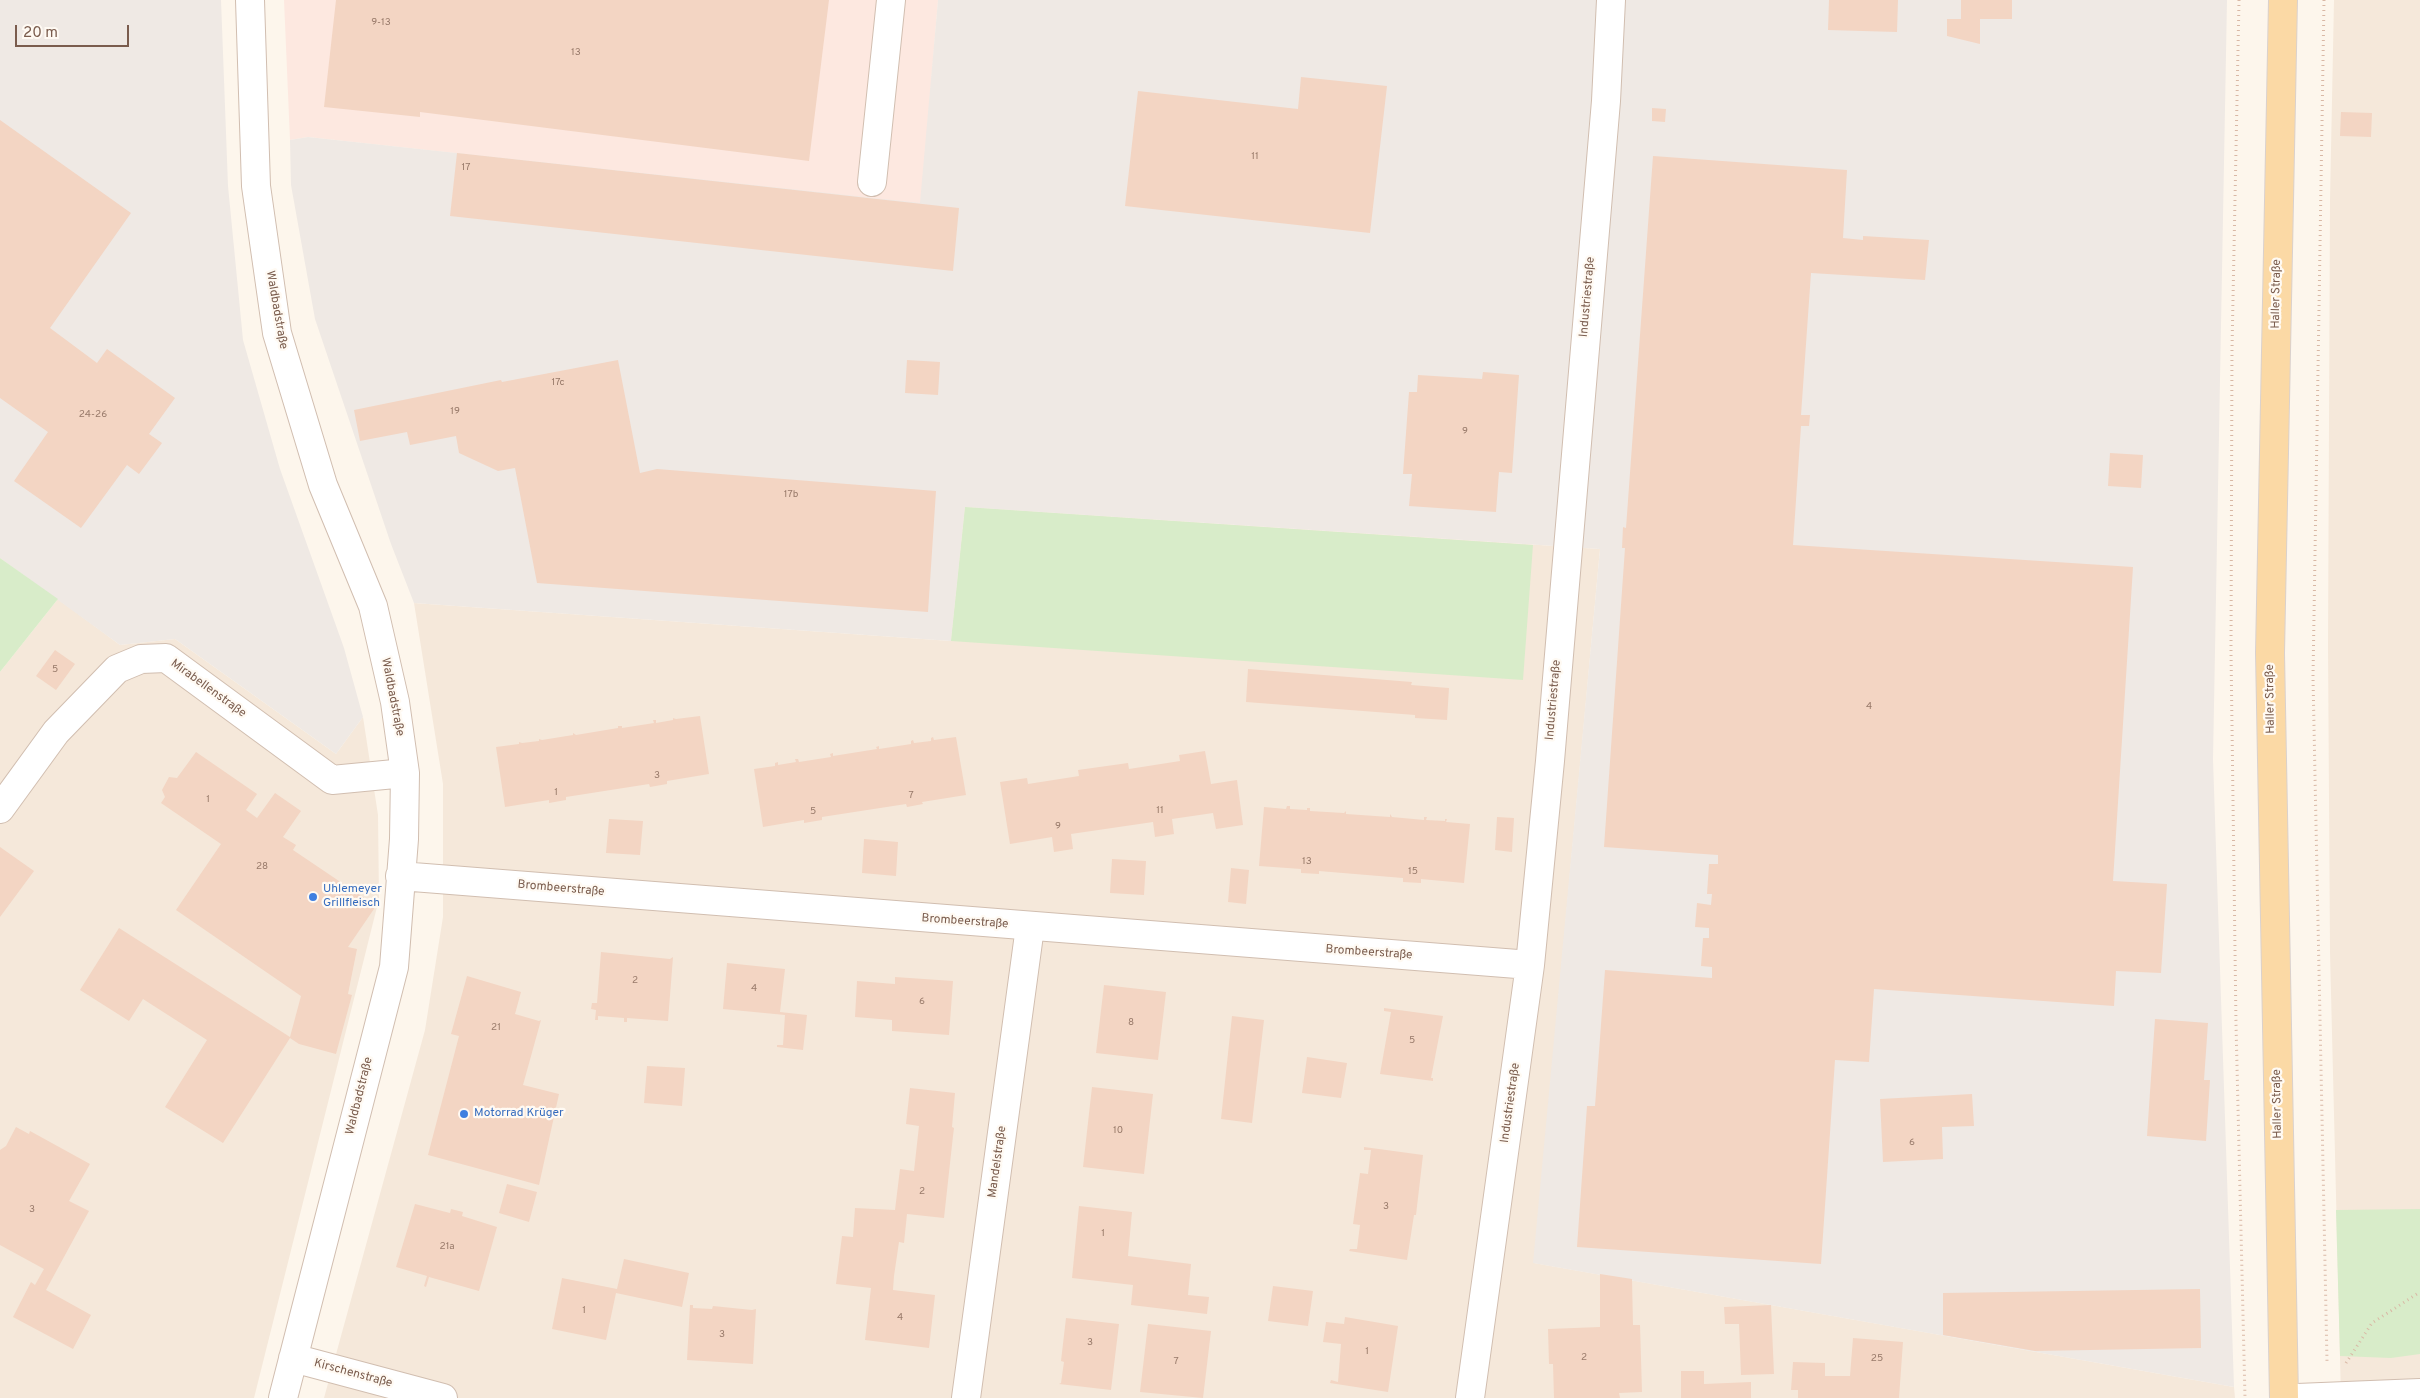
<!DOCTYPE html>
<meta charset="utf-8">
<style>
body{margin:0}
#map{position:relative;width:2420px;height:1398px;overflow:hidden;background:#fdf6ec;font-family:Overpass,sans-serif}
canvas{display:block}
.scale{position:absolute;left:15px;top:25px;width:114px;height:22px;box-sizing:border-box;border:2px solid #7a5c4d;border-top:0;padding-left:6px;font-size:15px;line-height:18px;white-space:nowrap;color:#7a5c4d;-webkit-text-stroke:4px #fffaf3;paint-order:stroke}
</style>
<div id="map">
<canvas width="2420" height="1398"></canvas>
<div class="scale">20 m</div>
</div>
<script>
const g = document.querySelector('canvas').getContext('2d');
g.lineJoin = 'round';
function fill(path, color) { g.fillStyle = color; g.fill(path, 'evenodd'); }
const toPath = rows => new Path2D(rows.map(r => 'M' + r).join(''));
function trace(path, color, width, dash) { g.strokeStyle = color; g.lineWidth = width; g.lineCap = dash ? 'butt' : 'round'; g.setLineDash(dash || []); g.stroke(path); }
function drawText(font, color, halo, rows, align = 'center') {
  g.font = font + ' Overpass,sans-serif'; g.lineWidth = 4.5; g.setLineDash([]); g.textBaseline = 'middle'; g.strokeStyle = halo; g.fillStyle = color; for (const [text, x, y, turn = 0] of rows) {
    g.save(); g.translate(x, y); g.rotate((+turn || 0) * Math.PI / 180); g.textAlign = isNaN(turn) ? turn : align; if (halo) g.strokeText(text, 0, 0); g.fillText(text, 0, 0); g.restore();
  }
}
fill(toPath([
 [2334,0,2420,0,2420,1398,2341,1398,2330,952,2328,646,2330,200],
 [965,507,1600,549,1534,1263,2234,1387,2235,1398,324,1398,425,1030,443,917,443,784,414,603,951,641],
 [58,599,120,645,175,639,336,754,363,717,378,815,379,899,254,1398,0,1398,0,672]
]), '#f5e8da');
fill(toPath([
 [284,0,938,0,921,204,308,137,290,140]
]), '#fde8e0');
fill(toPath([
 [0,0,221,0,228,186,243,340,280,469,344,648,363,717,336,754,175,639,120,645,0,558],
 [938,0,2227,0,2213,759,2234,1387,1533,1263,1600,549,965,507,951,641,414,603,391,544,315,319,291,185,290,140,308,137,920,203]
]), '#efe9e4');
fill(toPath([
 [965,507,1533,545,1523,680,951,641],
 [0,558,58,599,0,672],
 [2420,1209,2420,1354,2391,1358,2340,1356,2336,1210]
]), '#d8ecc9');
fill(toPath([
 [336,0,829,0,809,161,420,112,420,117,324,107],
 [1829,0,1898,0,1897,32,1828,30],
 [1961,0,2012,0,2012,19,1980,19,1980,44,1947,36,1947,19,1961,19],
 [1301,77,1387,86,1370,233,1125,206,1138,91,1298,109],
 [1652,108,1666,109,1665,122,1652,121],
 [2341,112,2372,113,2371,137,2340,136],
 [0,120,131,213,50,328,97,363,107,349,175,398,149,434,162,443,139,474,127,465,81,528,14,481,48,432,0,398],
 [457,153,959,208,953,271,450,216],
 [1653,156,1847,170,1843,238,1863,240,1863,236,1929,240,1925,280,1811,273,1801,415,1810,415,1809,426,1801,426,1793,545,2133,567,2113,881,2167,884,2161,973,2116,971,2114,1006,1874,989,1869,1062,1835,1060,1821,1264,1577,1247,1587,1106,1595,1106,1605,970,1712,978,1712,967,1701,966,1703,938,1709,938,1709,928,1695,927,1697,903,1711,905,1712,894,1707,894,1709,864,1718,864,1718,855,1604,847,1625,548,1622,548,1623,527,1626,528],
 [618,360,640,473,657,469,936,491,928,612,537,583,515,468,498,471,459,453,456,436,410,445,407,432,360,441,354,410,501,380,502,382],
 [907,360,940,362,938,395,905,393],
 [1483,372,1519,375,1512,473,1499,472,1496,512,1409,506,1412,474,1403,474,1409,392,1417,392,1418,375,1482,379],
 [2110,453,2143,455,2141,488,2108,486],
 [55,650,75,664,56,690,36,676],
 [1248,669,1412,682,1411,685,1449,688,1447,720,1415,718,1415,715,1246,702],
 [700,716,709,774,667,781,667,784,650,787,649,784,566,797,566,800,549,803,549,800,505,807,496,747,519,744,519,742,522,743,539,741,539,739,542,740,573,735,573,733,576,735,618,728,618,726,622,726,622,728,654,723,653,720,656,720,656,723,673,720,673,718,676,719],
 [933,737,934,740,956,737,966,795,922,802,923,804,907,807,906,804,822,817,822,820,804,823,804,820,763,827,754,769,775,766,775,763,778,762,778,765,796,762,795,759,798,759,799,762,831,757,830,754,833,753,833,756,877,749,876,747,879,746,879,749,911,744,911,741,913,740,914,743,931,741,931,738],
 [1205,751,1211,784,1237,780,1243,825,1216,829,1213,813,1172,819,1174,834,1155,837,1153,822,1071,834,1073,849,1054,852,1052,837,1010,844,1000,782,1027,778,1028,784,1079,776,1078,770,1128,763,1129,769,1180,761,1179,755],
 [196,752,257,794,246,810,257,818,275,793,301,811,283,837,296,845,293,850,376,906,348,947,357,949,348,994,352,995,336,1054,299,1044,290,1038,223,1143,165,1107,207,1040,143,999,129,1021,80,990,119,928,290,1037,301,996,176,910,221,844,161,803,165,797,162,790,169,777,177,778],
 [1287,806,1290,806,1290,809,1307,810,1307,808,1310,808,1310,811,1344,813,1346,811,1346,814,1390,817,1390,814,1392,817,1424,820,1424,817,1427,817,1426,820,1445,821,1445,819,1447,819,1446,822,1470,824,1464,883,1421,879,1421,883,1403,882,1403,878,1319,871,1319,874,1301,873,1301,869,1259,866,1264,807,1286,809],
 [1497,817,1514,818,1512,852,1495,850],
 [609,819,643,821,640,855,606,853],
 [864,839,898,842,896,876,862,873],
 [0,847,34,871,0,917],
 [1112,859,1146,861,1144,895,1110,893],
 [1231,868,1249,870,1246,904,1228,902],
 [601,952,670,959,673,957,668,1021,627,1018,627,1022,624,1022,624,1018,598,1016,598,1020,595,1020,596,1010,591,1009,592,1003,597,1003],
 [727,963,785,969,780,1012,807,1015,803,1050,777,1047,777,1045,783,1045,785,1015,723,1009],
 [467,976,521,992,515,1014,539,1021,541,1020,523,1085,559,1094,539,1185,428,1155,459,1036,451,1034],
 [895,977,953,981,949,1035,892,1031,892,1020,855,1017,857,981,895,984],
 [1104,985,1166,992,1158,1060,1096,1053],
 [1384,1008,1443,1016,1431,1078,1433,1078,1433,1081,1380,1074,1391,1012,1384,1011],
 [1232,1016,1264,1020,1252,1123,1221,1119],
 [2155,1019,2208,1023,2204,1080,2210,1080,2206,1141,2147,1136],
 [1307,1057,1347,1063,1341,1098,1302,1093],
 [647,1066,685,1068,682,1106,644,1103],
 [1092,1087,1153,1094,1144,1174,1083,1167],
 [910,1088,955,1093,952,1127,954,1128,953,1136,944,1218,907,1214,904,1243,899,1242,894,1276,893,1290,935,1295,929,1348,865,1340,871,1288,836,1284,842,1236,853,1237,855,1208,895,1210,900,1169,914,1171,919,1126,906,1124],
 [1972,1094,1974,1126,1942,1127,1943,1159,1883,1162,1880,1099],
 [16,1127,29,1134,30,1131,90,1164,69,1201,89,1211,46,1290,91,1315,73,1349,13,1317,31,1282,35,1285,44,1269,0,1245,0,1150,6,1146],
 [1364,1147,1423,1155,1416,1215,1414,1215,1407,1260,1349,1251,1350,1249,1357,1249,1360,1225,1353,1224,1360,1173,1368,1174,1371,1150,1364,1150],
 [507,1184,537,1192,529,1222,499,1213],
 [415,1204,450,1213,451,1209,463,1212,462,1216,497,1227,479,1291,429,1277,426,1287,424,1286,427,1276,396,1267],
 [1079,1206,1132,1212,1128,1256,1191,1264,1188,1295,1209,1297,1207,1314,1131,1305,1133,1285,1072,1278],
 [624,1259,689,1273,682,1307,616,1293,606,1340,552,1329,562,1278,617,1289],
 [1600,1274,1632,1279,1633,1325,1640,1325,1642,1392,1619,1393,1620,1398,1554,1398,1553,1364,1549,1364,1548,1329,1600,1327],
 [1273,1286,1313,1291,1308,1326,1268,1321],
 [2200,1289,2201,1348,2035,1351,1943,1335,1943,1293],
 [690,1305,693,1305,693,1308,712,1309,713,1306,752,1310,756,1309,753,1364,687,1360],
 [1771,1305,1774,1374,1741,1375,1739,1324,1725,1324,1724,1307],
 [1345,1317,1398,1326,1388,1392,1330,1383,1331,1380,1338,1382,1341,1344,1323,1342,1326,1322,1344,1324],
 [1066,1318,1119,1324,1111,1390,1059,1384,1061,1383,1064,1362,1061,1361],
 [1148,1324,1211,1331,1203,1398,1140,1392],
 [1853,1338,1903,1342,1899,1398,1798,1398,1798,1390,1791,1390,1793,1362,1825,1363,1825,1376,1850,1376],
 [1681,1371,1704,1371,1704,1384,1751,1382,1751,1398,1681,1398]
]), '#f3d5c3');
const minor = toPath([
 [250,0,256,186,277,333,323,485,373,606,395,702,405,773,404,839,394,967,283,1398],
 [872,182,891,0],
 [0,809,56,732,117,669,141,659,166,658,332,780,405,773],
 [400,876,1530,965],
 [293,1358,443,1398],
 [966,1398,1030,927],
 [1470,1398,1530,965,1550,761,1606,101,1611,0],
 [2297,1398,2420,1393]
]);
const major = toPath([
 [2283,0,2270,653,2284,1398]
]);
trace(minor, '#d1beb0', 30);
trace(major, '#dad1cd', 30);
trace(toPath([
 [2239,0,2232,349,2231,651,2236,1024,2245,1398],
 [2324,0,2313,677,2327,1362],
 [2346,1363,2372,1323,2420,1292]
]), '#d9b8a5', 3, [1, 4]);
trace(minor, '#fff', 28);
trace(major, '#fbd9a5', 28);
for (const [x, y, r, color] of [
 [313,897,5,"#3f7fe0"],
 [464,1114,5,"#3f7fe0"]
]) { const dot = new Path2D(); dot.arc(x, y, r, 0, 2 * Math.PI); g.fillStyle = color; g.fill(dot); trace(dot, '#fffaf3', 2); }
drawText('10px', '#987a6a', null, [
 ["9-13",381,23],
 ["13",576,53],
 ["11",1255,157],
 ["17",466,168],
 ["17c",558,383],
 ["19",455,412],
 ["24-26",93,415],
 ["9",1465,432],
 ["17b",791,495],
 ["5",55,670],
 ["4",1869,707],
 ["3",657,776],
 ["1",556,793],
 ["7",911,796],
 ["1",208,800],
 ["11",1160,811],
 ["5",813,812],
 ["9",1058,827],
 ["13",1307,862],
 ["28",262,867],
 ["15",1413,872],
 ["2",635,981],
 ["4",754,989],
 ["6",922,1002],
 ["8",1131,1023],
 ["21",496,1028],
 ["5",1412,1041],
 ["10",1118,1131],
 ["6",1912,1143],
 ["2",922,1192],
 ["3",1386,1207],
 ["3",32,1210],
 ["1",1103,1234],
 ["21a",447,1247],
 ["1",584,1311],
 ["4",900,1318],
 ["3",722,1335],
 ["3",1090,1343],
 ["1",1367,1352],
 ["2",1584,1358],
 ["25",1877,1359],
 ["7",1176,1362]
]);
drawText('12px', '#7a5c4d', '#fffaf3', [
 ["Haller Straße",2277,294,-89],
 ["Industriestraße",1588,297,-85],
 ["Waldbadstraße",276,310,80],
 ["Mirabellenstraße",208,689,36],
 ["Waldbadstraße",392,697,79],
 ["Haller Straße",2271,699,-91],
 ["Industriestraße",1554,700,-85],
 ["Brombeerstraße",561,889,5],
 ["Brombeerstraße",965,922,4],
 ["Brombeerstraße",1369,953,4],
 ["Waldbadstraße",360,1096,-76],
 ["Industriestraße",1511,1103,-82],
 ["Haller Straße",2278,1104,-91],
 ["Mandelstraße",998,1162,-82],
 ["Kirschenstraße",353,1374,15]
]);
drawText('12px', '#366cbe', '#fffaf3', [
 ["Uhlemeyer",323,890],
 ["Grillfleisch",323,904],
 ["Motorrad Krüger",474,1114]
], 'left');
</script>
